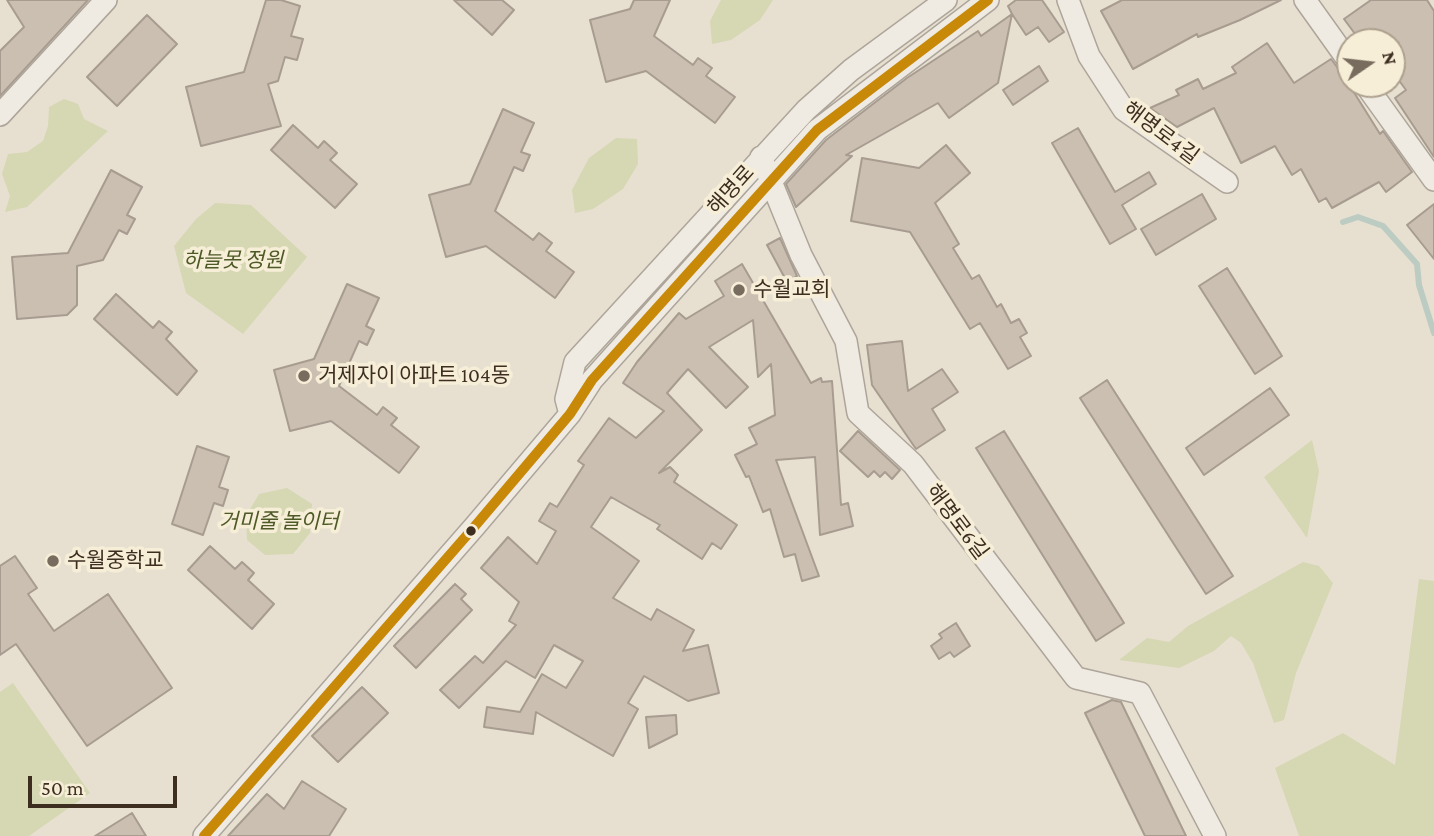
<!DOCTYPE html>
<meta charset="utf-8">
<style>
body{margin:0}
#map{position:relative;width:1434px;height:836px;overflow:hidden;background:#e7e0d1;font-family:"Crimson Pro",serif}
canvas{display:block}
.north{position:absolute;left:1336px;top:28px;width:70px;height:70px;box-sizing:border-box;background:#f7eed8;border:2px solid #ada18e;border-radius:50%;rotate:76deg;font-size:19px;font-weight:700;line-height:28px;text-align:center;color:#3d2e20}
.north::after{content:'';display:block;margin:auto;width:24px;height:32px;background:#786c5e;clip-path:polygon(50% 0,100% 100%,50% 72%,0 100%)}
.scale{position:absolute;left:28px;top:776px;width:149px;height:32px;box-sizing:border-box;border:4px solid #3d2e20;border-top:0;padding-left:9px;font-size:21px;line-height:24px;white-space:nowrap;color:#3d2e20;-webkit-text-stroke:5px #f7eed8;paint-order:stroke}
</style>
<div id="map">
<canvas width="1434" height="836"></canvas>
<div class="north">N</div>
<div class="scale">50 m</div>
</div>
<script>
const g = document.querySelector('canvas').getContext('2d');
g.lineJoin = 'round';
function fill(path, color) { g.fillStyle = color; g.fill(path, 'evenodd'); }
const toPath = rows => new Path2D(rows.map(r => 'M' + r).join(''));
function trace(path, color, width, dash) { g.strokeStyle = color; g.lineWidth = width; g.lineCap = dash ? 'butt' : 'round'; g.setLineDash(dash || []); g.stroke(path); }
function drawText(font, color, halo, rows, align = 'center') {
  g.font = font + ' "Crimson Pro","Noto Sans KR",serif'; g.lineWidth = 7; g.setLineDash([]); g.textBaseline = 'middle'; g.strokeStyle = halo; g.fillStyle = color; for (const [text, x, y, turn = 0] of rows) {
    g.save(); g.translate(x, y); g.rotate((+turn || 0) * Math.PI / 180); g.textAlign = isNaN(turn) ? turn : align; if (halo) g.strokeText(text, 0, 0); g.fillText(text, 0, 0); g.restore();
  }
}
fill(toPath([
 [721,0,773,0,760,20,731,40,712,44,710,21],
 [64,99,78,104,84,119,108,131,27,207,5,212,10,196,2,174,8,154,27,152,43,141,48,126,49,107],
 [616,138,637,139,638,164,623,189,593,209,575,213,572,190,589,158],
 [741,192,747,197,633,326,627,321],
 [215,203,251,205,307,257,243,334,186,293,174,246,196,219],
 [1312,440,1319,471,1307,538,1264,477],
 [287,488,312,504,310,533,293,554,265,555,247,540,246,516,259,494],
 [1303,562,1319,566,1333,583,1296,673,1284,720,1274,723,1253,663,1241,643,1231,636,1214,651,1179,668,1119,660,1147,638,1169,642,1188,626],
 [1419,579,1434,581,1434,836,1299,836,1275,768,1343,733,1395,765],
 [13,683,90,793,29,836,0,836,0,692]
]), '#d6d7b3');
trace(toPath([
 [1343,222,1358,217,1383,226,1417,264,1419,285,1434,333]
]), '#bcccc2', 6);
const building = toPath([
 [7,0,88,0,0,96,0,51,24,27,7,0],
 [266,0,281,0,300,6,291,36,303,39,297,60,285,57,278,81,268,84,281,126,201,146,186,87,244,72,266,0],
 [454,0,502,0,514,10,492,35,454,0],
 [634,0,670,0,654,36,693,65,698,58,712,68,706,76,735,97,715,123,646,71,606,82,590,20,630,9,634,0],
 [1016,0,1042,0,1064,32,1049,42,1038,27,1026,35,1012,14,998,83,949,118,938,103,846,155,852,156,796,207,786,184,826,140,907,78,978,31,981,36,1012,14,1008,6,1016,0],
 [1122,0,1281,0,1240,20,1198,37,1197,34,1133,69,1101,11,1122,0],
 [1371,0,1427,0,1434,11,1434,157,1395,98,1406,90,1392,71,1392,42,1361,42,1344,19,1371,0],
 [147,15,177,44,117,106,87,77,147,15],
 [1267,43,1294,83,1331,59,1340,71,1350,76,1350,86,1380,134,1383,131,1412,172,1386,192,1379,182,1332,208,1326,198,1319,202,1301,169,1292,175,1275,146,1241,163,1214,108,1177,127,1150,108,1179,95,1176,90,1198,79,1203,89,1236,73,1232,67,1267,43],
 [1039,66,1048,81,1013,105,1003,90,1039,66],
 [503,109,534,123,521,152,530,155,523,171,514,167,495,211,533,240,539,233,552,243,546,251,574,272,555,298,486,246,446,257,429,195,470,184,503,109],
 [293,125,318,148,324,141,337,153,330,160,357,184,335,208,271,150,293,125],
 [1078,128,1115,192,1149,172,1156,184,1122,205,1136,229,1110,244,1052,143,1078,128],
 [946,145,970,173,935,203,959,244,953,248,972,279,979,275,997,307,1001,304,1011,323,1019,319,1027,333,1020,337,1031,356,1008,369,980,323,970,329,910,232,851,221,862,158,919,168,946,145],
 [111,170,142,187,127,215,135,219,127,234,119,230,103,260,77,266,77,305,67,315,17,319,12,257,68,253,111,170],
 [1202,194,1216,219,1156,255,1141,229,1202,194],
 [1434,204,1434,259,1407,225,1434,204],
 [780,238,797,276,787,282,767,245,780,238],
 [742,264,811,383,821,378,822,382,832,381,841,505,848,503,853,526,820,535,815,457,776,460,819,576,802,581,795,554,784,557,770,509,763,512,749,476,746,477,735,455,757,444,749,428,775,415,771,364,758,377,753,320,709,347,748,387,726,408,688,369,667,393,702,430,659,473,670,467,678,475,674,482,737,525,721,549,712,543,702,559,657,529,660,525,611,497,591,527,639,561,613,598,651,620,657,609,694,630,683,651,708,645,719,693,688,701,644,676,628,703,638,709,613,756,536,712,533,734,484,727,487,707,520,712,542,674,566,688,583,661,554,645,535,678,506,661,459,708,440,690,475,656,483,663,516,625,509,621,519,602,481,568,508,537,537,564,556,531,539,521,550,503,557,507,584,465,578,461,609,418,636,438,664,411,623,383,637,362,679,313,686,319,724,296,715,281,742,264],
 [1227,268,1282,356,1255,374,1199,286,1227,268],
 [347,284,379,298,366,326,374,330,367,345,359,341,339,386,377,415,383,407,397,418,391,425,419,447,399,473,331,421,290,431,274,370,314,359,347,284],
 [116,294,153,328,159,321,172,332,166,339,197,371,177,395,94,319,116,294],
 [902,341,908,391,942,369,958,392,932,409,945,430,916,449,872,385,867,345,902,341],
 [1107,380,1233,576,1206,594,1080,398,1107,380],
 [1270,388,1289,415,1204,475,1186,448,1270,388],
 [858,431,900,470,892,479,885,472,880,477,874,471,868,477,840,451,858,431],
 [1004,431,1124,623,1096,641,976,448,1004,431],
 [197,446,229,457,219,487,228,490,223,506,214,503,203,535,172,524,197,446],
 [210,546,235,569,242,562,254,573,248,580,274,604,252,629,188,570,210,546],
 [15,556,37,588,28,594,54,631,108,594,172,688,87,746,16,644,0,655,0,566,15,556],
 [455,584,466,594,461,599,472,610,416,668,394,646,455,584],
 [956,623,970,646,954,657,950,652,939,659,931,646,942,638,939,634,956,623],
 [362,687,388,713,338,762,312,736,362,687],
 [1112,700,1121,702,1186,836,1145,836,1085,713,1112,700],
 [676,715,677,734,649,748,646,717,676,715],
 [302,781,346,809,329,836,228,836,267,794,284,809,302,781],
 [132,813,146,836,95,836,132,813]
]);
fill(building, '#cbbfb2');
trace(building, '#a89c90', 2);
const minor = toPath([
 [1068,0,1089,56,1124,110,1227,182],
 [1305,0,1350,63],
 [1365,84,1434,180],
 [0,115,106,0],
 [761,157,801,255,846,341,858,413,913,464,1076,678,1140,693,1215,836],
 [570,414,566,399,575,362,806,110,851,70,946,0],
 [204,836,475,526,570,414,592,380,817,130,988,0]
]);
trace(minor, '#ada599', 24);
trace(minor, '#efebe3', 21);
trace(toPath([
 [204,836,475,526,570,414,592,380,817,130,988,0]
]), '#c88808', 10);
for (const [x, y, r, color] of [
 [739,290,7,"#786c5e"],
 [304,376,7,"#786c5e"],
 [471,531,6,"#3d2e20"],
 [53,561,7,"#786c5e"]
]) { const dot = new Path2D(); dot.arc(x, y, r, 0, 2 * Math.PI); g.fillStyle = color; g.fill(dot); trace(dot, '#f7eed8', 2.5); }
drawText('21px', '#3d2e20', '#f7eed8', [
 ["해명로4길",1161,133,37],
 ["해명로",731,190,-48],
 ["해명로6길",957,522,53]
]);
drawText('italic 21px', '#4d5a26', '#f7eed8', [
 ["하늘못 정원",233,261],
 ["거미줄 놀이터",279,522]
]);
drawText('21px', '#3d2e20', '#f7eed8', [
 ["수월교회",753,290],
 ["거제자이 아파트 104동",318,376],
 ["수월중학교",67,561]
], 'left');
</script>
